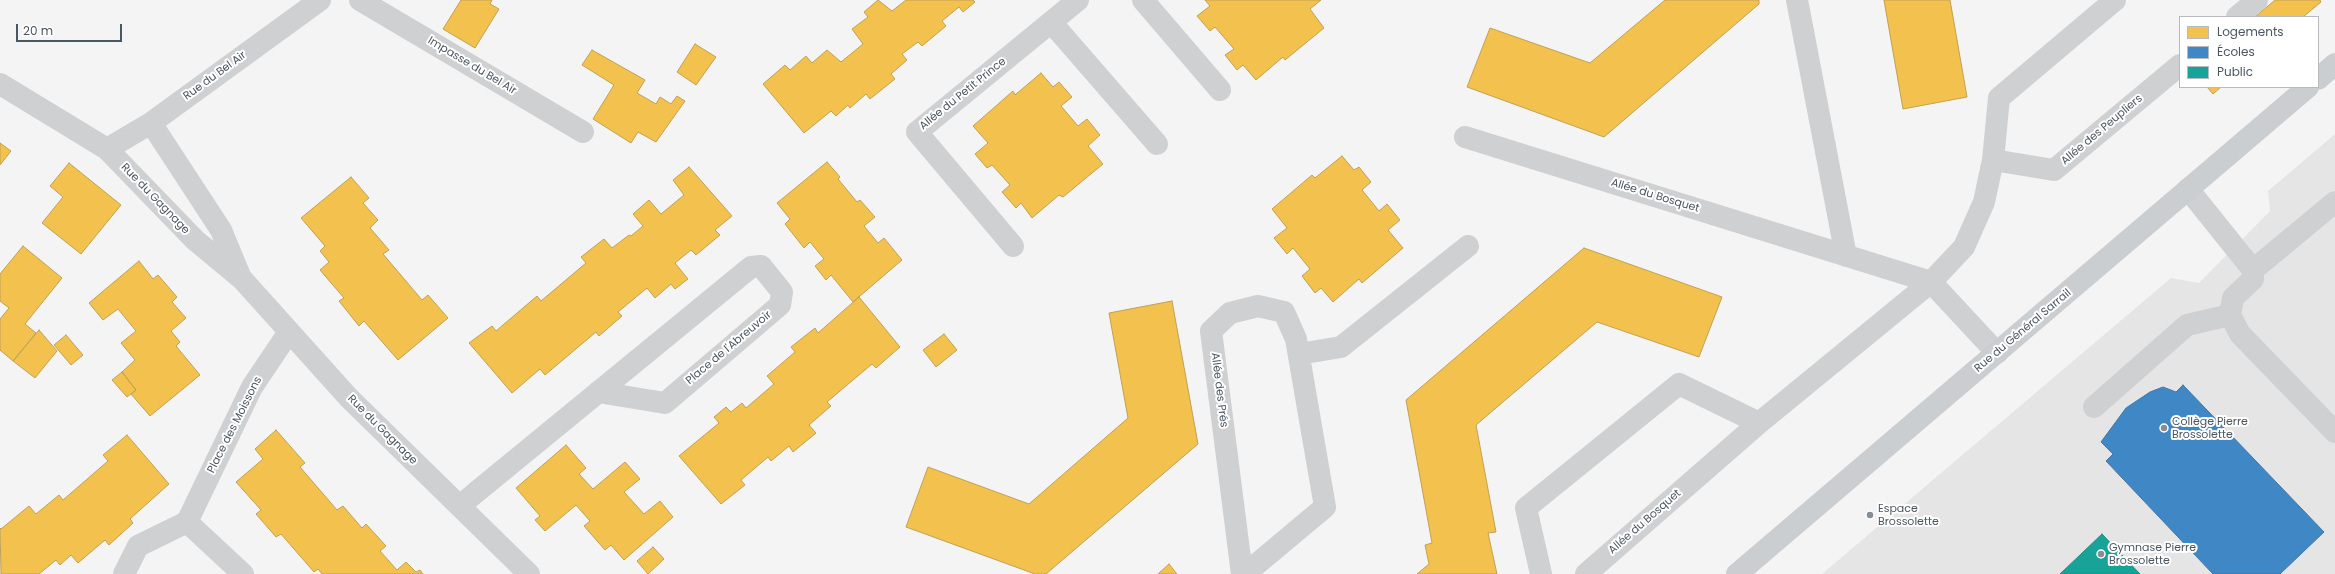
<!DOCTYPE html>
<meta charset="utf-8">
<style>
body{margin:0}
#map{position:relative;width:2335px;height:574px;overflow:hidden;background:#f4f4f4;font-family:Poppins,sans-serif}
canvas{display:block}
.legend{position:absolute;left:2179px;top:16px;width:140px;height:72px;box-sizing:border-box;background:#fff;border:1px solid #b7bbc0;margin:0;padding:5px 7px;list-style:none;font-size:12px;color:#4a5661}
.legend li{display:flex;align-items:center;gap:8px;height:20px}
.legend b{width:20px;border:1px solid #b7bbc0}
.scale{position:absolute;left:16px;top:24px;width:106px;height:18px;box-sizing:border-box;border:2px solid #4a5661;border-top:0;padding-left:5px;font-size:12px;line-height:14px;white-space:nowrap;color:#4a5661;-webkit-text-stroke:3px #fff;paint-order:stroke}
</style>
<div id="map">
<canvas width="2335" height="574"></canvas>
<ul class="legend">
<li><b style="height:11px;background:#f2c14e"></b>Logements</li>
<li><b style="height:11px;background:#3f88c5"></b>Écoles</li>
<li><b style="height:11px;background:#17a398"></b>Public</li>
</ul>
<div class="scale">20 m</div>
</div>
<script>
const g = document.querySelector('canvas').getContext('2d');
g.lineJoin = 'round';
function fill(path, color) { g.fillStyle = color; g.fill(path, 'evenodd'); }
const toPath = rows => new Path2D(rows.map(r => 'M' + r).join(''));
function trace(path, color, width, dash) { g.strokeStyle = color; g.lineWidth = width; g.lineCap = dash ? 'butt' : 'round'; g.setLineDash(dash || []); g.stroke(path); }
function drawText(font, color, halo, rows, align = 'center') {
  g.font = font + ' Poppins,sans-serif'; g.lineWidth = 4; g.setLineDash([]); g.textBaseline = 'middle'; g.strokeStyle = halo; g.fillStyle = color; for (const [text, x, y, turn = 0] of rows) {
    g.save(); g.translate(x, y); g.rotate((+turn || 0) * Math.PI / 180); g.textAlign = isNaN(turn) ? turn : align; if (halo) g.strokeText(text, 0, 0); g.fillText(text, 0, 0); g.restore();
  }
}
fill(toPath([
 [2335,134,2335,574,1822,574,2171,278,2199,283,2270,211,2268,191]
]), '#e6e5e6');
const homes = toPath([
 [461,0,492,0,490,4,499,9,475,48,443,29,461,0],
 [878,0,892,11,906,0,973,0,975,2,963,12,959,7,942,21,946,26,922,46,918,42,902,54,907,60,891,74,895,79,870,99,866,94,850,108,848,105,836,116,831,111,804,133,763,84,785,65,790,70,806,56,812,63,827,50,841,62,863,44,852,29,868,17,864,12,878,0],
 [1205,0,1321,0,1310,9,1324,28,1285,60,1283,57,1256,80,1243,65,1237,70,1225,55,1234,49,1215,27,1210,31,1197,16,1210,6,1205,0],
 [1665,0,1759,0,1759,4,1604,137,1467,87,1490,28,1590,63,1665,0],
 [1884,0,1950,0,1967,97,1903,109,1884,0],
 [2275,0,2320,0,2321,2,2303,17,2255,17,2275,0],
 [695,44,716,57,696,85,677,72,695,44],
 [592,50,645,80,637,93,656,104,660,97,671,104,677,96,685,101,656,142,638,132,631,143,593,119,614,85,582,65,592,50],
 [1041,73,1053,87,1059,82,1072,97,1061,106,1078,126,1087,119,1100,135,1088,146,1103,164,1063,197,1059,195,1032,218,1021,203,1016,208,1002,192,1010,185,992,165,987,168,975,154,988,143,973,126,1013,91,1015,95,1041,73],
 [2207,87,2221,87,2213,94,2207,87],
 [0,143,11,151,0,165,0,143],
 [1342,156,1354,170,1359,167,1371,182,1362,190,1379,211,1387,204,1400,220,1388,230,1403,248,1362,283,1359,279,1333,302,1321,288,1315,293,1302,276,1310,269,1293,248,1287,254,1274,238,1287,228,1272,209,1312,175,1315,178,1342,156],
 [827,162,840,177,838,179,857,202,860,200,875,217,864,226,878,243,884,238,902,260,853,302,831,275,826,280,815,266,824,259,810,242,804,248,785,224,790,219,777,203,827,162],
 [69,163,121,205,81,254,42,223,63,197,50,186,69,163],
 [689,167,732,216,715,230,720,235,696,255,691,250,675,263,688,279,675,289,671,284,655,298,647,288,618,312,622,316,599,336,596,332,545,375,540,369,512,393,469,343,492,326,496,331,537,296,541,301,586,263,581,257,604,239,612,248,629,235,631,236,643,226,633,214,649,200,661,214,684,195,673,180,689,167],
 [351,177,369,198,363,203,378,220,370,228,389,250,383,254,422,300,428,295,448,318,398,360,364,321,359,326,339,301,344,298,320,270,329,262,320,251,325,246,301,218,351,177],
 [23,246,62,278,25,324,36,333,13,361,0,350,0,319,9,308,0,301,0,274,23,246],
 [1584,248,1722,297,1699,357,1597,322,1476,425,1496,532,1488,533,1497,574,1417,574,1429,564,1425,545,1432,543,1406,400,1584,248],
 [139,261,153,279,158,275,177,297,172,302,186,318,171,331,180,342,176,346,200,375,150,416,131,394,136,390,122,372,135,360,121,343,136,331,118,309,103,320,89,303,139,261],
 [859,297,900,347,876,368,872,364,827,402,831,406,809,425,816,433,793,452,789,446,771,461,768,457,741,480,745,485,721,504,679,456,719,423,714,417,726,407,731,412,742,403,746,408,774,384,767,376,795,352,791,347,815,328,818,333,859,297],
 [1172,301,1198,444,1046,574,1035,574,906,527,928,467,1029,504,1128,418,1109,313,1172,301],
 [39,330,57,351,35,378,13,361,39,330],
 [944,334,957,350,936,367,923,350,944,334],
 [66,335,83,355,71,365,54,345,66,335],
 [122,372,136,390,127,397,112,380,122,372],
 [276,430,305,463,300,467,337,510,343,506,362,528,366,524,386,546,380,551,397,570,406,562,416,572,420,570,423,574,322,574,318,569,314,572,281,534,276,537,256,514,261,510,236,482,263,459,255,449,276,430],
 [127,435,169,484,130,519,133,523,109,545,105,540,78,563,71,555,60,565,56,560,39,574,1,574,0,528,1,529,29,506,36,514,59,495,63,500,108,461,103,455,127,435],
 [566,445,586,468,579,474,593,489,625,462,640,479,624,492,644,514,660,501,673,517,624,560,611,545,605,550,584,526,590,521,576,505,545,531,535,520,540,516,516,488,566,445],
 [653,547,664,559,648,574,637,561,653,547],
 [1169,564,1177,574,1158,574,1169,564]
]);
fill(homes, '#f2c14e');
trace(homes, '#c0a154', 1);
const schools = toPath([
 [2183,385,2324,532,2280,574,2213,574,2106,461,2113,454,2101,442,2126,408,2150,392,2163,387,2176,392,2183,385]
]);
fill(schools, '#3f88c5');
trace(schools, '#4279a7', 1);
const public = toPath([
 [2102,534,2140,574,2060,574,2102,534]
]);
fill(public, '#17a398');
trace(public, '#268c88', 1);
trace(toPath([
 [360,0,583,132],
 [1143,0,1220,90],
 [1797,0,1846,256],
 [2237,17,2257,0],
 [1051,22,1157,144],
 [0,84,107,149,195,240,242,279,349,398,529,574],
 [151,123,221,230,240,276],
 [1465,137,1931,282,1997,353],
 [107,149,151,123,320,0],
 [1993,160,1999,98,2115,0],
 [2188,189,2253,270,2253,279,2233,298,2230,315,2240,334,2335,432],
 [1013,246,917,132,1078,0],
 [2253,270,2335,202],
 [1299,354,1341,347,1468,246],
 [2094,407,2187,325,2230,315],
 [460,506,474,494,751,267,761,266,782,292,780,305,665,403,598,392],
 [187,522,243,574],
 [124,574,138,546,187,522,252,387,289,332],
 [1242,574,1211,331,1230,313,1258,306,1284,312,1296,339,1325,507,1245,574],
 [1541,574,1526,508,1679,384,1759,423],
 [1586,574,1759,423,1931,282,1964,247,1984,202,1993,160,2054,170,2180,65]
]), '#ced0d2', 22);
trace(toPath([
 [2318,79,2335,64],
 [1737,574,2308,87]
]), '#caced1', 22);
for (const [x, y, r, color] of [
 [2164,428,4,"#868d94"],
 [1870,515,4,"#868d94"],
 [2101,554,4,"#868d94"]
]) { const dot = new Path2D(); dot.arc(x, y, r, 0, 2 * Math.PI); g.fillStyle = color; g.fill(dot); trace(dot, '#fff', 1.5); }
drawText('11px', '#4a5661', '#fff', [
 ["Impasse du Bel Air",472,66,31],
 ["Rue du Bel Air",215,76,-36],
 ["Allée du Petit Prince",963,94,-39],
 ["Allée des Peupliers",2102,130,-40],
 ["Allée du Bosquet",1655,196,17],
 ["Rue du Gagnage",155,199,46],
 ["Rue du Général Sarrail",2023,331,-40],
 ["Place de l'Abreuvoir",729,348,-40],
 ["Allée des Prés",1219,390,83],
 ["Place des Moissons",235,425,-63],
 ["Rue du Gagnage",382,430,45],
 ["Allée du Bosquet",1645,522,-41]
]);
drawText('11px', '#4a5661', '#fff', [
 ["Collège Pierre",2172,422],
 ["Brossolette",2172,435],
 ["Espace",1878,509],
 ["Brossolette",1878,522],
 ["Gymnase Pierre",2109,548],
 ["Brossolette",2109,561]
], 'left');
</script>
